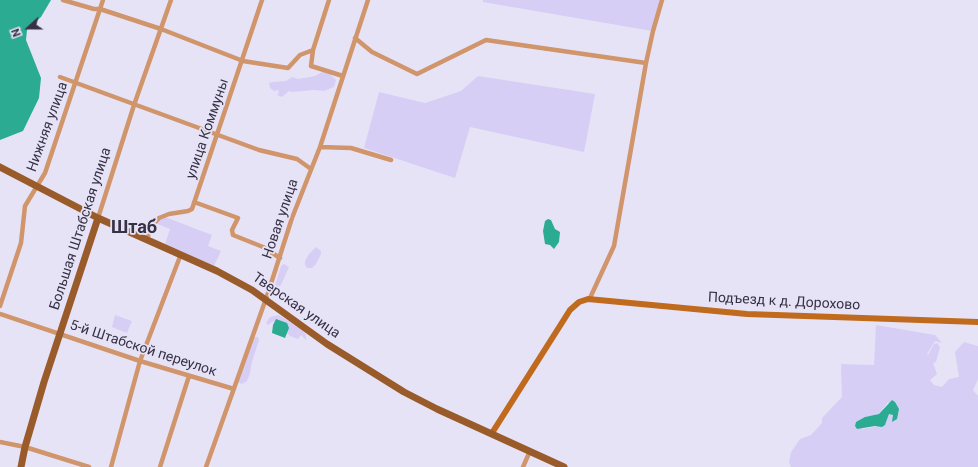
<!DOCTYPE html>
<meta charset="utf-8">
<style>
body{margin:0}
#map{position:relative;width:978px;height:467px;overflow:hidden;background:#e7e3f7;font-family:Roboto,sans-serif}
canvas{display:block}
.north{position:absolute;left:8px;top:8px;width:40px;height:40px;-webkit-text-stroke:3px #e7e3f7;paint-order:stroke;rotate:249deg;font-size:11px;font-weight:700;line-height:16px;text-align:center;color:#363144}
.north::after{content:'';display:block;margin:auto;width:14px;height:18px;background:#363144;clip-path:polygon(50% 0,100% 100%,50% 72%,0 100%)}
</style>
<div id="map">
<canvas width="978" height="467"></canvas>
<div class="north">N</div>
</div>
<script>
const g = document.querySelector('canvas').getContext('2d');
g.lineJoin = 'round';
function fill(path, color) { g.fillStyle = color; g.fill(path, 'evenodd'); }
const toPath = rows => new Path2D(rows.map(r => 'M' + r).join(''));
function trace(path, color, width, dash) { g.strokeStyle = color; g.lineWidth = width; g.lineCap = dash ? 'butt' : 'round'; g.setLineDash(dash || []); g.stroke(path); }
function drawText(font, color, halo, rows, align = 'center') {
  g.font = font + ' Roboto,sans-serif'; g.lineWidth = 3.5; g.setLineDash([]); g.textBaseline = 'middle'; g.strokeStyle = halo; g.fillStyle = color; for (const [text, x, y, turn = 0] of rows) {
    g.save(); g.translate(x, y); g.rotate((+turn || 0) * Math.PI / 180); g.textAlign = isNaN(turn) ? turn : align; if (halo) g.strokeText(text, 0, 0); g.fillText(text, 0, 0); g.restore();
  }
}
fill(toPath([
 [483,0,661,0,652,31,483,2],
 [322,72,330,74,336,80,334,87,324,91,314,90,292,92,289,91,282,97,277,95,279,93,278,90,274,91,270,88,269,83,272,82,286,81,292,77,298,79,315,76],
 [478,76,595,94,584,152,470,127,455,178,364,148,379,92,425,103,461,91],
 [165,217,212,235,208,246,221,251,214,266,165,244,170,229,155,223],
 [316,247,321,251,321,254,316,264,312,268,307,268,305,265,305,261,309,254],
 [284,264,289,267,281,285,278,287,275,286,281,266],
 [115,315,132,321,127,333,112,327],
 [279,315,302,330,306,335,306,340,301,335,298,339,290,336,274,321,268,325,266,323,270,317],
 [876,325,935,335,942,343,935,341,927,354,928,355,934,344,937,343,940,347,936,362,933,363,937,374,930,380,934,385,942,387,949,379,959,377,955,352,964,342,978,346,978,379,973,390,978,396,978,467,791,467,789,462,791,452,800,439,811,435,822,423,822,418,842,397,841,364,874,365],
 [888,402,897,419,893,414,889,414,885,425,862,429,865,417,879,414],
 [254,337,258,337,259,340,252,362,250,373,247,381,242,384,238,382]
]), '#d7cef5');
fill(toPath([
 [0,0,51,0,41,17,27,30,26,40,41,78,39,98,23,131,0,140],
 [548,219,551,220,555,229,560,232,559,242,554,249,550,245,545,244,543,231,545,221],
 [276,319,287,323,289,328,285,338,272,333,273,325],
 [892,400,895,402,899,409,897,419,892,422,893,415,889,414,885,425,882,427,875,426,857,429,855,426,856,422,865,417,879,414]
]), '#2bab92');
trace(toPath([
 [63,0,94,9,100,9,161,29,243,61,288,68,300,55,313,50,329,0],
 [355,38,372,52,417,74,486,40,646,63],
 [313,50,311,66,343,76],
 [60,77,259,150,297,159,311,169],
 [320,147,351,148,391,160],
 [194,202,238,218,232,230,233,235,263,247,280,258],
 [98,218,134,105,171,0],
 [147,239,151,227,159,218,169,214,188,211,192,209,262,0],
 [590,298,614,246,646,63,653,31,662,0],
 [0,306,21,243,25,206,45,173,103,0],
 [0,314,140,361,234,389],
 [0,442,25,447,89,467],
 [111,467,140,361,181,254],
 [160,467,189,376],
 [206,467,268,293,292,218,320,147,368,0],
 [523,467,530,451]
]), '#d0956b', 4.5);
trace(toPath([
 [492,433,570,310,579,302,588,299,747,314,978,322]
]), '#c06a1e', 6);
trace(toPath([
 [0,167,98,218,217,271,252,290,327,344,404,392,437,409,564,467],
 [21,467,25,447,44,382,98,218]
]), '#995b2a', 7);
drawText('14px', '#363144', '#e7e3f7', [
 ["Нижняя улица",48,127,-70],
 ["улица Коммуны",208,129,-71],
 ["Новая улица",281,219,-71],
 ["Большая Штабская улица",81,229,-72],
 ["Подъезд к д. Дорохово",784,302,3],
 ["Тверская улица",296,306,35],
 ["5-й Штабской переулок",143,349,18]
]);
drawText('bold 18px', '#363144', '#e7e3f7', [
 ["Штаб",134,228]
]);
</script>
